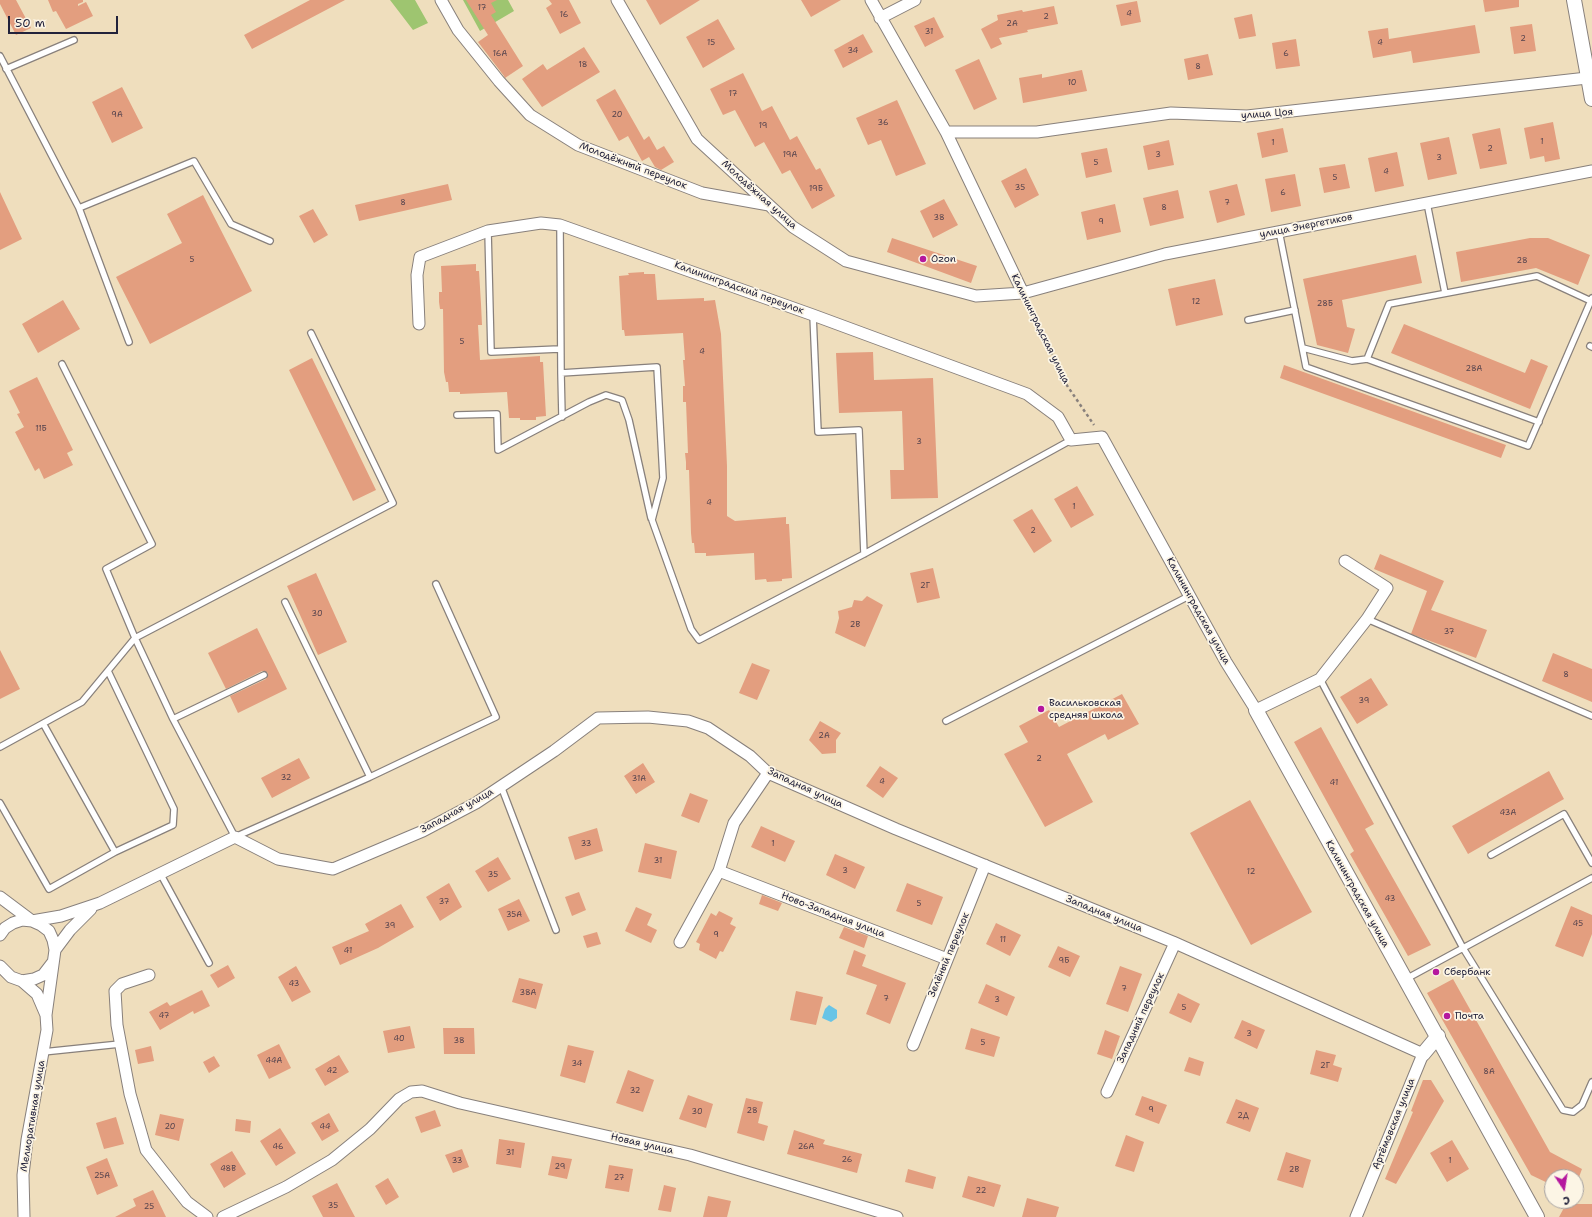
<!DOCTYPE html>
<meta charset="utf-8">
<style>
body{margin:0}
#map{position:relative;width:1592px;height:1217px;overflow:hidden;background:#efdebd;font-family:"Shantell Sans",sans-serif}
canvas{display:block}
.north{position:absolute;left:1544px;top:1169px;width:40px;height:40px;box-sizing:border-box;background:#fcf5e5;border:1px solid #a5a1a1;border-radius:50%;rotate:168deg;font-size:11px;font-weight:700;line-height:16px;text-align:center;color:#22223b}
.north::after{content:'';display:block;margin:auto;width:14px;height:18px;background:#b5179e;clip-path:polygon(50% 0,100% 100%,50% 72%,0 100%)}
.scale{position:absolute;left:8px;top:16px;width:110px;height:18px;box-sizing:border-box;border:2px solid #22223b;border-top:0;padding-left:5px;font-size:12px;line-height:14px;white-space:nowrap;color:#22223b;-webkit-text-stroke:3px #fcf5e5;paint-order:stroke}
</style>
<div id="map">
<canvas width="1592" height="1217"></canvas>
<div class="north">С</div>
<div class="scale">50 m</div>
</div>
<script>
const g = document.querySelector('canvas').getContext('2d');
g.lineJoin = 'round';
function fill(path, color) { g.fillStyle = color; g.fill(path, 'evenodd'); }
const toPath = rows => new Path2D(rows.map(r => 'M' + r).join(''));
function trace(path, color, width, dash) { g.strokeStyle = color; g.lineWidth = width; g.lineCap = dash ? 'butt' : 'round'; g.setLineDash(dash || []); g.stroke(path); }
function drawText(font, color, halo, rows, align = 'center') {
  g.font = font + ' "Shantell Sans",sans-serif'; g.lineWidth = 3.5; g.setLineDash([]); g.textBaseline = 'middle'; g.strokeStyle = halo; g.fillStyle = color; for (const [text, x, y, turn = 0] of rows) {
    g.save(); g.translate(x, y); g.rotate((+turn || 0) * Math.PI / 180); g.textAlign = isNaN(turn) ? turn : align; if (halo) g.strokeText(text, 0, 0); g.fillText(text, 0, 0); g.restore();
  }
}
fill(toPath([
 [390,0,415,0,428,23,413,30],
 [463,0,508,0,514,11,480,31]
]), '#9ec570');
fill(toPath([
 [829,1005,837,1010,837,1018,831,1022,822,1018,825,1009]
]), '#68c4e6');
fill(toPath([
 [0,0,16,0,31,28,16,35,0,4],
 [48,0,83,0,83,2,78,4,78,6,86,2,93,16,66,29,56,11,53,12],
 [310,0,345,0,252,49,244,35],
 [466,0,497,0,491,3,496,12,491,15,523,66,505,78,504,76,478,42,488,35],
 [549,0,569,0,581,23,560,34,546,8,552,4],
 [646,0,700,0,660,25],
 [801,0,841,0,811,17],
 [1483,0,1519,0,1519,7,1485,12],
 [1137,1,1141,22,1121,26,1116,5],
 [1054,6,1058,24,1027,30,1028,32,999,38,1002,44,991,49,981,29,998,20,997,15,1022,10,1023,12],
 [1252,14,1256,36,1239,39,1234,18],
 [934,17,944,37,925,47,914,26],
 [718,19,735,49,703,68,686,37],
 [1532,24,1536,51,1514,54,1510,27],
 [1475,25,1480,53,1413,63,1411,51,1373,58,1368,31,1388,28,1389,39],
 [863,34,873,52,843,68,834,50],
 [1296,39,1300,66,1276,69,1272,43],
 [584,47,600,72,542,107,522,79,543,64,547,70],
 [1208,54,1213,75,1188,80,1184,59],
 [979,59,997,99,974,110,955,70],
 [1082,70,1087,91,1023,103,1019,78,1042,74,1042,78],
 [743,73,762,111,772,106,790,140,797,136,816,170,820,168,835,196,812,209,790,170,782,174,764,142,755,147,735,110,723,115,710,89],
 [122,87,143,128,112,143,92,102],
 [615,89,644,140,649,136,657,150,664,146,674,162,661,170,655,167,649,157,642,161,628,136,619,141,596,100],
 [897,100,926,164,896,176,881,140,868,145,856,118],
 [1553,122,1560,159,1545,162,1544,156,1530,159,1524,128],
 [1283,128,1288,152,1262,158,1257,133],
 [1500,128,1507,164,1480,169,1472,134],
 [1449,137,1457,174,1428,180,1420,143],
 [1169,140,1174,165,1148,170,1143,146],
 [1107,148,1112,172,1086,178,1081,153],
 [1397,152,1404,186,1375,192,1368,158],
 [1345,164,1350,188,1324,193,1319,168],
 [1026,168,1039,195,1015,208,1001,181],
 [1295,174,1301,206,1271,212,1265,179],
 [448,184,452,200,359,221,355,205],
 [1237,184,1245,215,1217,223,1209,191],
 [1178,190,1184,218,1150,226,1143,198],
 [0,192,22,239,0,250],
 [203,195,252,291,150,344,116,277,182,243,167,214],
 [944,199,958,225,933,238,920,211],
 [1115,204,1121,232,1087,240,1081,212],
 [313,209,328,235,314,243,299,216],
 [892,238,977,266,971,283,887,252],
 [1530,238,1548,238,1590,255,1578,285,1536,268,1461,282,1456,252],
 [1416,255,1422,283,1342,300,1347,327,1355,329,1348,353,1317,345,1303,279],
 [476,264,476,271,479,271,481,304,482,325,478,325,480,360,540,356,540,362,543,362,546,416,536,417,536,420,520,420,520,418,509,418,507,392,460,394,460,392,449,392,448,382,446,382,444,372,443,309,440,309,439,302,439,292,442,292,441,266],
 [644,272,644,274,655,274,657,300,704,298,704,301,715,300,721,334,727,466,727,516,735,521,786,517,786,524,789,524,792,578,782,579,782,581,767,582,766,579,755,580,754,553,706,556,706,553,695,553,694,543,692,543,691,533,689,470,686,470,686,462,685,453,688,453,686,402,683,402,683,386,685,386,683,360,685,360,683,333,625,336,624,330,622,330,619,276,629,275,628,273],
 [1215,279,1223,315,1176,326,1168,289],
 [63,300,80,329,38,353,22,324],
 [1404,324,1525,373,1531,359,1548,366,1530,409,1391,353],
 [873,352,874,380,933,378,938,498,891,499,890,470,904,470,902,411,839,413,836,353],
 [312,358,376,490,353,501,289,370],
 [1284,365,1506,445,1501,458,1280,378],
 [37,377,73,450,67,453,73,465,44,479,39,468,35,471,15,432,24,427,17,414,20,413,9,391],
 [1077,486,1094,515,1071,528,1054,499],
 [1032,509,1052,541,1034,553,1013,520],
 [1380,554,1444,581,1431,610,1487,630,1476,658,1411,634,1427,591,1374,569],
 [933,568,940,598,917,603,910,573],
 [316,573,347,642,318,655,287,586],
 [867,596,883,605,865,647,835,633,839,618,838,611,852,607,854,600,862,601],
 [257,628,287,689,238,713,230,696,266,679,268,673,262,671,226,689,208,653],
 [0,650,20,689,0,699],
 [1553,653,1592,669,1592,702,1542,681],
 [752,663,770,670,757,700,739,693],
 [1371,678,1388,705,1357,724,1340,697],
 [1122,694,1139,724,1108,740,1105,734,1067,754,1093,802,1045,827,1004,754,1028,742,1019,726,1049,710,1059,727],
 [820,721,841,733,836,740,836,753,822,754,809,740],
 [1321,727,1374,824,1365,829,1431,945,1408,956,1350,854,1354,851,1294,742],
 [299,758,310,778,272,798,261,778],
 [643,763,655,782,636,794,624,776],
 [880,766,898,778,883,798,866,786],
 [1549,771,1564,799,1468,854,1452,826],
 [690,793,708,800,699,823,681,816],
 [1250,800,1312,912,1251,945,1190,833],
 [761,826,795,841,785,862,751,847],
 [597,828,603,851,575,860,568,837],
 [645,843,677,851,671,879,638,872],
 [835,854,865,867,855,889,826,875],
 [498,857,511,879,488,892,475,871],
 [449,883,462,907,440,921,426,897],
 [907,883,943,897,932,925,896,911],
 [579,892,586,910,572,916,565,897],
 [762,895,782,903,778,911,759,904],
 [519,899,530,921,508,931,498,909],
 [401,904,414,927,378,948,340,965,332,947,369,931,365,924],
 [1571,906,1592,915,1592,934,1583,957,1555,946],
 [636,907,652,914,647,925,657,930,651,943,625,931],
 [719,911,733,918,730,924,736,927,723,952,720,951,716,959,699,950,700,944,696,942,711,913,716,916],
 [996,923,1021,935,1010,956,986,944],
 [844,927,868,936,864,948,839,938],
 [597,932,601,944,587,948,583,936],
 [1058,946,1080,956,1070,977,1048,967],
 [854,950,866,955,862,966,906,983,890,1024,866,1014,877,985,846,974],
 [228,965,235,978,218,988,210,975],
 [296,966,311,992,292,1002,278,977],
 [1120,966,1142,974,1128,1012,1106,1004],
 [519,978,543,984,536,1009,512,1002],
 [1453,979,1550,1152,1582,1169,1579,1177,1552,1177,1552,1185,1531,1175,1427,993],
 [986,984,1015,997,1007,1016,978,1003],
 [202,990,210,1006,194,1014,193,1011,160,1030,149,1012,167,1002,170,1006],
 [796,991,823,997,816,1025,790,1020],
 [1178,993,1200,1004,1191,1023,1169,1013],
 [1242,1020,1265,1030,1257,1049,1234,1038],
 [410,1026,415,1048,388,1053,383,1031],
 [443,1028,474,1028,475,1054,444,1054],
 [971,1028,1000,1037,994,1057,965,1049],
 [1105,1030,1120,1036,1112,1059,1097,1054],
 [279,1044,291,1068,269,1079,257,1055],
 [568,1045,594,1051,585,1083,560,1076],
 [151,1046,154,1061,138,1064,135,1050],
 [1316,1050,1336,1055,1333,1065,1342,1068,1338,1082,1310,1074],
 [339,1055,349,1072,325,1086,315,1069],
 [214,1056,220,1066,209,1073,203,1062],
 [1189,1057,1204,1062,1200,1076,1184,1071],
 [628,1070,654,1080,643,1112,616,1103],
 [1423,1080,1431,1080,1444,1101,1396,1184,1385,1179,1413,1112,1411,1111],
 [688,1095,713,1104,706,1128,679,1119],
 [1142,1096,1167,1105,1159,1124,1135,1115],
 [746,1098,763,1102,758,1123,768,1126,764,1141,737,1133],
 [1236,1099,1259,1108,1250,1132,1226,1123],
 [435,1110,441,1126,421,1133,415,1117],
 [329,1113,339,1131,322,1141,311,1123],
 [160,1114,184,1119,179,1141,155,1135],
 [116,1117,124,1144,104,1149,96,1123],
 [236,1119,251,1121,250,1133,235,1131],
 [280,1128,296,1153,276,1166,260,1141],
 [794,1130,825,1140,823,1144,862,1154,857,1173,787,1154],
 [1126,1135,1144,1142,1134,1172,1115,1166],
 [499,1139,525,1143,521,1168,496,1164],
 [1452,1140,1469,1169,1447,1182,1430,1153],
 [462,1149,469,1167,453,1173,445,1155],
 [232,1151,246,1174,224,1188,210,1164],
 [1286,1152,1311,1160,1303,1188,1277,1180],
 [552,1156,572,1159,567,1179,548,1175],
 [107,1158,118,1186,97,1195,86,1167],
 [609,1165,633,1169,629,1192,605,1188],
 [908,1169,936,1177,933,1189,905,1182],
 [968,1176,1001,1185,994,1207,962,1197],
 [388,1178,399,1197,386,1205,375,1186],
 [337,1183,355,1217,323,1217,312,1196],
 [664,1185,676,1188,671,1212,658,1210],
 [153,1190,166,1217,115,1217,136,1206,133,1199],
 [708,1196,731,1201,727,1217,703,1217],
 [1027,1198,1059,1207,1056,1217,1022,1217],
 [1566,1204,1592,1204,1592,1217,1559,1217]
]), '#e39e7f');
const service = toPath([
 [0,56,79,208,129,342],
 [6,69,74,40],
 [1427,203,1445,293],
 [79,208,194,161,231,224,270,241],
 [560,225,561,373,657,367,663,478,652,520,691,629,699,640,864,554,1071,440],
 [488,231,491,352,559,349],
 [1279,231,1306,367,1528,446,1592,298],
 [813,315,818,432,859,430,864,554],
 [1248,320,1295,310],
 [311,333,393,503,135,638,173,719,235,837,370,777,496,717,436,584],
 [1590,346,1592,347],
 [1303,348,1352,361,1367,359],
 [561,373,562,417],
 [457,415,497,414,498,450,589,402,606,395,622,400,629,420,651,518],
 [1539,422,1367,359,1389,304,1537,276,1591,301],
 [285,602,370,777],
 [1367,619,1592,716],
 [1320,679,1463,948,1563,1110,1573,1112,1582,1105,1592,1082],
 [173,719,264,675],
 [946,721,1189,596],
 [44,725,115,852],
 [0,747,82,702,135,638,106,569,152,544,62,364],
 [501,786,556,930],
 [0,803,49,889,115,852,173,825,174,809,108,671],
 [1491,855,1564,814,1592,863],
 [160,873,209,963],
 [1406,979,1592,878],
 [43,1052,120,1044]
]);
const minor = toPath([
 [441,0,458,30,499,81,530,115,578,145,702,193,769,205],
 [617,0,697,139,793,227,846,261,976,296,1023,293,1165,254,1592,171],
 [871,0,946,132,1023,293],
 [880,18,915,0],
 [946,132,1037,132,1171,113,1247,116,1587,78],
 [419,324,417,275,420,257,488,231,541,223,560,225,813,315,1027,394,1058,417,1071,440,1102,437,1226,662,1256,710,1320,679,1367,619,1387,588,1345,561],
 [719,871,947,959],
 [0,897,32,921,61,916,100,903,235,837,278,859,333,869,423,831,476,803,554,751,598,718,648,717,688,721,708,728,750,756,768,773,896,829,1173,942,1423,1054,1356,1217],
 [0,935,5,928,13,923,22,920,32,921,41,925,49,931,53,940,55,950,46,1015,37,994,22,981],
 [680,942,719,871,734,823,768,773],
 [55,950,70,930,91,909],
 [0,966,11,977,22,981,34,979,43,975,53,962],
 [149,975,122,984,115,991,117,1025,130,1094,146,1150,187,1202,207,1217],
 [913,1045,985,865],
 [1107,1092,1175,943],
 [24,1217,23,1175,27,1140,47,1030,46,1015],
 [223,1217,286,1187,332,1160,370,1129,399,1099,411,1092,422,1091,460,1103,690,1155,897,1217]
]);
const tertiary = toPath([
 [1574,0,1592,99],
 [1256,710,1537,1217],
 [1423,1054,1438,1036]
]);
trace(service, '#88807c', 8);
trace(minor, '#88807c', 13);
trace(tertiary, '#88807c', 16);
trace(toPath([
 [1028,303,1066,384,1094,425]
]), '#88807c', 2.5, [3, 3]);
trace(service, '#fff', 5.5);
trace(minor, '#fff', 11);
trace(tertiary, '#fff', 14);
for (const [x, y, r, color] of [
 [923,259,4,"#b5179e"],
 [1041,709,4,"#b5179e"],
 [1436,972,4,"#b5179e"],
 [1447,1016,4,"#b5179e"]
]) { const dot = new Path2D(); dot.arc(x, y, r, 0, 2 * Math.PI); g.fillStyle = color; g.fill(dot); trace(dot, '#fcf5e5', 1.5); }
drawText('8px', '#52414c', null, [
 ["17",482,8],
 ["4",1129,14],
 ["16",564,15],
 ["2",1046,17],
 ["2А",1012,24],
 ["31",929,32],
 ["2",1523,39],
 ["15",711,43],
 ["4",1380,43],
 ["34",853,51],
 ["16А",500,54],
 ["6",1286,54],
 ["18",583,65],
 ["8",1198,67],
 ["10",1072,83],
 ["17",733,94],
 ["9А",117,115],
 ["20",617,115],
 ["36",883,123],
 ["19",763,126],
 ["1",1542,142],
 ["1",1273,143],
 ["2",1490,149],
 ["19А",790,155],
 ["3",1158,155],
 ["3",1439,158],
 ["5",1096,163],
 ["4",1386,172],
 ["5",1335,178],
 ["35",1020,188],
 ["19Б",816,189],
 ["6",1283,193],
 ["8",403,203],
 ["7",1227,203],
 ["8",1164,208],
 ["38",939,218],
 ["9",1101,222],
 ["5",192,260],
 ["28",1522,261],
 ["12",1196,302],
 ["28Б",1325,304],
 ["5",462,342],
 ["4",702,352],
 ["28А",1474,369],
 ["11Б",41,429],
 ["3",919,442],
 ["4",709,503],
 ["1",1074,507],
 ["2",1033,531],
 ["2Г",925,586],
 ["30",317,614],
 ["2В",855,625],
 ["37",1449,632],
 ["8",1566,675],
 ["39",1364,701],
 ["2А",824,736],
 ["2",1039,759],
 ["32",286,778],
 ["31А",639,779],
 ["4",882,782],
 ["41",1334,783],
 ["43А",1508,813],
 ["33",586,844],
 ["1",773,844],
 ["31",658,861],
 ["3",845,871],
 ["12",1251,872],
 ["35",493,875],
 ["43",1390,899],
 ["37",444,902],
 ["5",919,904],
 ["35А",514,915],
 ["45",1578,924],
 ["39",390,926],
 ["9",716,935],
 ["11",1003,940],
 ["41",348,951],
 ["9Б",1064,961],
 ["43",294,984],
 ["7",1124,989],
 ["38А",528,993],
 ["7",886,999],
 ["3",997,1000],
 ["5",1184,1008],
 ["47",164,1016],
 ["3",1249,1034],
 ["40",399,1039],
 ["38",459,1041],
 ["5",983,1043],
 ["44А",274,1061],
 ["34",577,1064],
 ["2Г",1325,1066],
 ["42",332,1071],
 ["8А",1489,1072],
 ["32",635,1091],
 ["9",1151,1110],
 ["28",752,1111],
 ["30",697,1112],
 ["2Д",1243,1116],
 ["20",170,1127],
 ["44",325,1127],
 ["46",278,1147],
 ["26А",806,1147],
 ["31",510,1153],
 ["26",847,1160],
 ["33",457,1161],
 ["1",1450,1161],
 ["29",560,1167],
 ["48В",228,1169],
 ["2В",1294,1170],
 ["25А",102,1176],
 ["27",619,1178],
 ["22",981,1191],
 ["35",333,1206],
 ["25",149,1207]
]);
drawText('10px', '#22223b', '#fcf5e5', [
 ["улица Цоя",1267,114,-4],
 ["Молодёжный переулок",633,166,21],
 ["Молодёжная улица",759,195,42],
 ["улица Энергетиков",1306,226,-11],
 ["Калининградский переулок",739,288,20],
 ["Калининградская улица",1040,329,64],
 ["Калининградская улица",1198,611,61],
 ["Западная улица",805,788,25],
 ["Западная улица",457,811,-29],
 ["Калининградская улица",1357,894,61],
 ["Западная улица",1104,914,22],
 ["Ново-Западная улица",833,915,21],
 ["Зелёный переулок",949,955,-67],
 ["Западный переулок",1141,1018,-65],
 ["Мелиоративная улица",33,1116,-81],
 ["Артёмовская улица",1394,1124,-68],
 ["Новая улица",642,1144,13]
]);
drawText('10px', '#22223b', '#fcf5e5', [
 ["Ozon",931,259],
 ["Васильковская",1049,703],
 ["средняя школа",1049,715],
 ["Сбербанк",1444,972],
 ["Почта",1455,1016]
], 'left');
</script>
